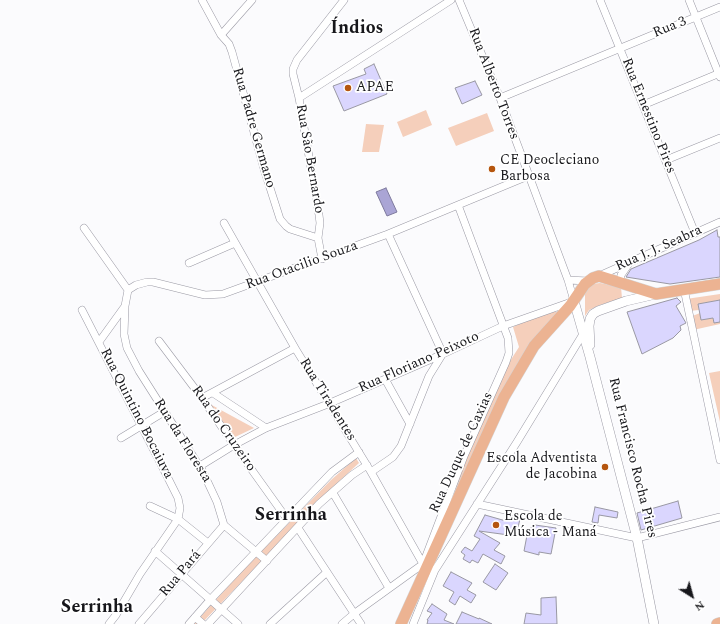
<!DOCTYPE html>
<meta charset="utf-8">
<style>
body{margin:0}
#map{position:relative;width:720px;height:624px;overflow:hidden;background:#fbfbfd;font-family:Spectral,serif}
canvas{display:block}
.north{position:absolute;left:672px;top:576px;width:40px;height:40px;-webkit-text-stroke:3px #fff;paint-order:stroke;rotate:143deg;font-size:11px;font-weight:700;line-height:16px;text-align:center;color:#17171b}
.north::after{content:'';display:block;margin:auto;width:14px;height:18px;background:#17171b;clip-path:polygon(50% 0,100% 100%,50% 72%,0 100%)}
</style>
<div id="map">
<canvas width="720" height="624"></canvas>
<div class="north">N</div>
</div>
<script>
const g = document.querySelector('canvas').getContext('2d');
g.lineJoin = 'round';
function fill(path, color) { g.fillStyle = color; g.fill(path, 'evenodd'); }
const toPath = rows => new Path2D(rows.map(r => 'M' + r).join(''));
function trace(path, color, width, dash) { g.strokeStyle = color; g.lineWidth = width; g.lineCap = dash ? 'butt' : 'round'; g.setLineDash(dash || []); g.stroke(path); }
function drawText(font, color, halo, rows, align = 'center') {
  g.font = font + ' Spectral,serif'; g.lineWidth = 3.5; g.setLineDash([]); g.textBaseline = 'middle'; g.strokeStyle = halo; g.fillStyle = color; for (const [text, x, y, turn = 0] of rows) {
    g.save(); g.translate(x, y); g.rotate((+turn || 0) * Math.PI / 180); g.textAlign = isNaN(turn) ? turn : align; if (halo) g.strokeText(text, 0, 0); g.fillText(text, 0, 0); g.restore();
  }
}
fill(toPath([
 [426,110,432,125,403,137,397,122],
 [487,113,494,131,456,146,448,128],
 [366,124,384,125,379,152,362,152],
 [600,283,621,287,622,298,600,305,589,310,585,316,585,291,592,284],
 [720,294,720,300,698,304,699,310,689,311,686,299],
 [553,311,561,313,529,348,431,542,505,369,519,347,513,327,519,324],
 [700,313,701,320,713,318,714,323,720,322,720,324,693,330,690,317],
 [720,371,720,422,709,373],
 [208,403,254,428,233,438],
 [356,458,359,463,335,485,201,624,194,624,243,570,331,480]
]), '#f5cfbb');
const water = toPath([
 [386,188,397,212,387,216,376,192,386,188]
]);
fill(water, '#aaa5d5');
trace(water, '#7e7a9d', 1);
const building = toPath([
 [374,64,387,94,344,111,333,86,366,74,364,69,374,64],
 [475,81,482,95,462,104,455,88,475,81],
 [717,230,718,237,720,237,720,277,670,284,626,277,631,269,699,240,717,230],
 [677,298,681,302,676,306,686,323,680,326,681,330,673,338,642,354,627,312,677,298],
 [720,300,720,322,714,323,713,318,701,320,698,304,720,300],
 [678,501,682,518,641,530,637,513,678,501],
 [595,507,618,512,617,518,599,515,598,523,592,522,595,507],
 [485,515,506,521,507,517,520,519,516,536,479,531,500,543,494,550,505,556,501,564,483,554,478,563,472,560,470,563,463,559,465,555,461,552,465,547,472,551,480,539,474,536,485,515],
 [535,525,556,528,551,554,539,552,539,555,524,551,528,530,535,525],
 [495,564,508,573,496,590,483,582,495,564],
 [451,572,472,583,467,590,476,595,471,603,460,596,455,605,449,601,454,592,443,586,451,572],
 [556,597,557,624,524,624,526,613,541,615,541,598,556,597],
 [432,604,447,614,444,620,454,624,427,624,428,620,427,620,432,613,427,611,432,604],
 [462,612,479,619,479,618,492,624,456,624,462,612]
]);
fill(building, '#dad6fe');
trace(building, '#9998a3', 1);
const minor = toPath([
 [202,0,221,35,229,44,232,52,264,169,280,219,286,226,290,229,318,238],
 [600,0,695,233],
 [689,0,720,77],
 [221,35,252,0],
 [299,98,451,0],
 [500,98,720,7],
 [643,105,720,73],
 [666,160,720,138],
 [224,223,295,348,371,472,423,564,426,568,435,570],
 [84,228,128,290],
 [388,234,443,354],
 [322,259,318,238,320,223,319,215,299,98,293,74,293,69,297,60,344,0],
 [189,263,235,243],
 [599,276,720,222],
 [568,280,588,281],
 [620,283,621,275,630,262],
 [684,289,720,460],
 [125,307,124,334,127,348,139,371,203,472,217,502,224,525,267,561],
 [82,310,168,478,178,498,180,508,178,519,140,574,116,615,109,624],
 [159,341,202,398,234,445,287,519],
 [99,342,125,306,128,290,136,285,147,282,153,282,205,295,223,294,388,234,528,176],
 [385,379,410,424],
 [213,393,266,428],
 [202,398,295,348],
 [121,438,164,412],
 [200,466,234,445,266,428,328,404,443,354,503,326,574,301,568,280,500,98,459,0],
 [371,472,393,457,401,446,429,376,442,355],
 [333,493,389,588],
 [477,504,637,538,720,517],
 [150,506,178,519,208,543],
 [298,528,361,624],
 [155,551,238,624],
 [195,617,203,624],
 [139,624,224,525],
 [189,624,210,600,310,495,332,472,359,452],
 [208,624,319,504,352,475,367,465],
 [270,624,327,572],
 [342,624,355,613,423,564,464,456,506,362,509,353,508,338,458,205],
 [413,624,435,570,517,442,583,334]
]);
const tertiary = toPath([
 [574,301,590,357,637,538,654,624],
 [590,345,589,326,590,319,593,314,598,311,626,301,656,294]
]);
const primary = toPath([
 [401,624,504,397,534,346,570,306,585,284,593,278,599,276,656,294,720,284],
 [717,624,720,623]
]);
trace(minor, '#9a99a4', 8);
trace(tertiary, '#9a99a4', 10);
trace(primary, '#d5d5d6', 12);
trace(minor, '#fff', 7);
trace(tertiary, '#fff', 9);
trace(primary, '#ecb392', 11);
for (const [x, y, r, color] of [
 [348,88,4,"#b5550e"],
 [492,169,4,"#b5550e"],
 [605,467,4,"#b5550e"],
 [496,525,4,"#b5550e"]
]) { const dot = new Path2D(); dot.arc(x, y, r, 0, 2 * Math.PI); g.fillStyle = color; g.fill(dot); trace(dot, '#fff', 1.5); }
drawText('14px', '#17171b', '#fff', [
 ["Rua 3",670,28,-22],
 ["Rua Alberto Torres",493,84,69],
 ["Rua Ernestino Pires",648,116,68],
 ["Rua Padre Germano",253,128,74],
 ["Rua São Bernardo",309,159,80],
 ["Rua J. J. Seabra",659,249,-24],
 ["Rua Otacilio Souza",302,266,-20],
 ["Rua Floriano Peixoto",419,363,-24],
 ["Rua Tiradentes",327,400,58],
 ["Rua Quintino Bocaiuva",136,414,63],
 ["Rua do Cruzeiro",223,429,55],
 ["Rua da Floresta",182,441,58],
 ["Rua Duque de Caxias",462,453,-65],
 ["Rua Francisco Rocha Pires",632,458,76],
 ["Rua Pará",181,574,-50]
]);
drawText('14px', '#17171b', '#fff', [
 ["APAE",356,88],
 ["CE Deocleciano",500,161],
 ["Barbosa",500,177],
 ["Escola Adventista",597,459,"right"],
 ["de Jacobina",597,475,"right"],
 ["Escola de",504,517],
 ["Música - Maná",504,533]
], 'left');
drawText('bold 18px', '#17171b', '#fff', [
 ["Índios",357,29],
 ["Serrinha",291,516],
 ["Serrinha",97,608]
]);
</script>
